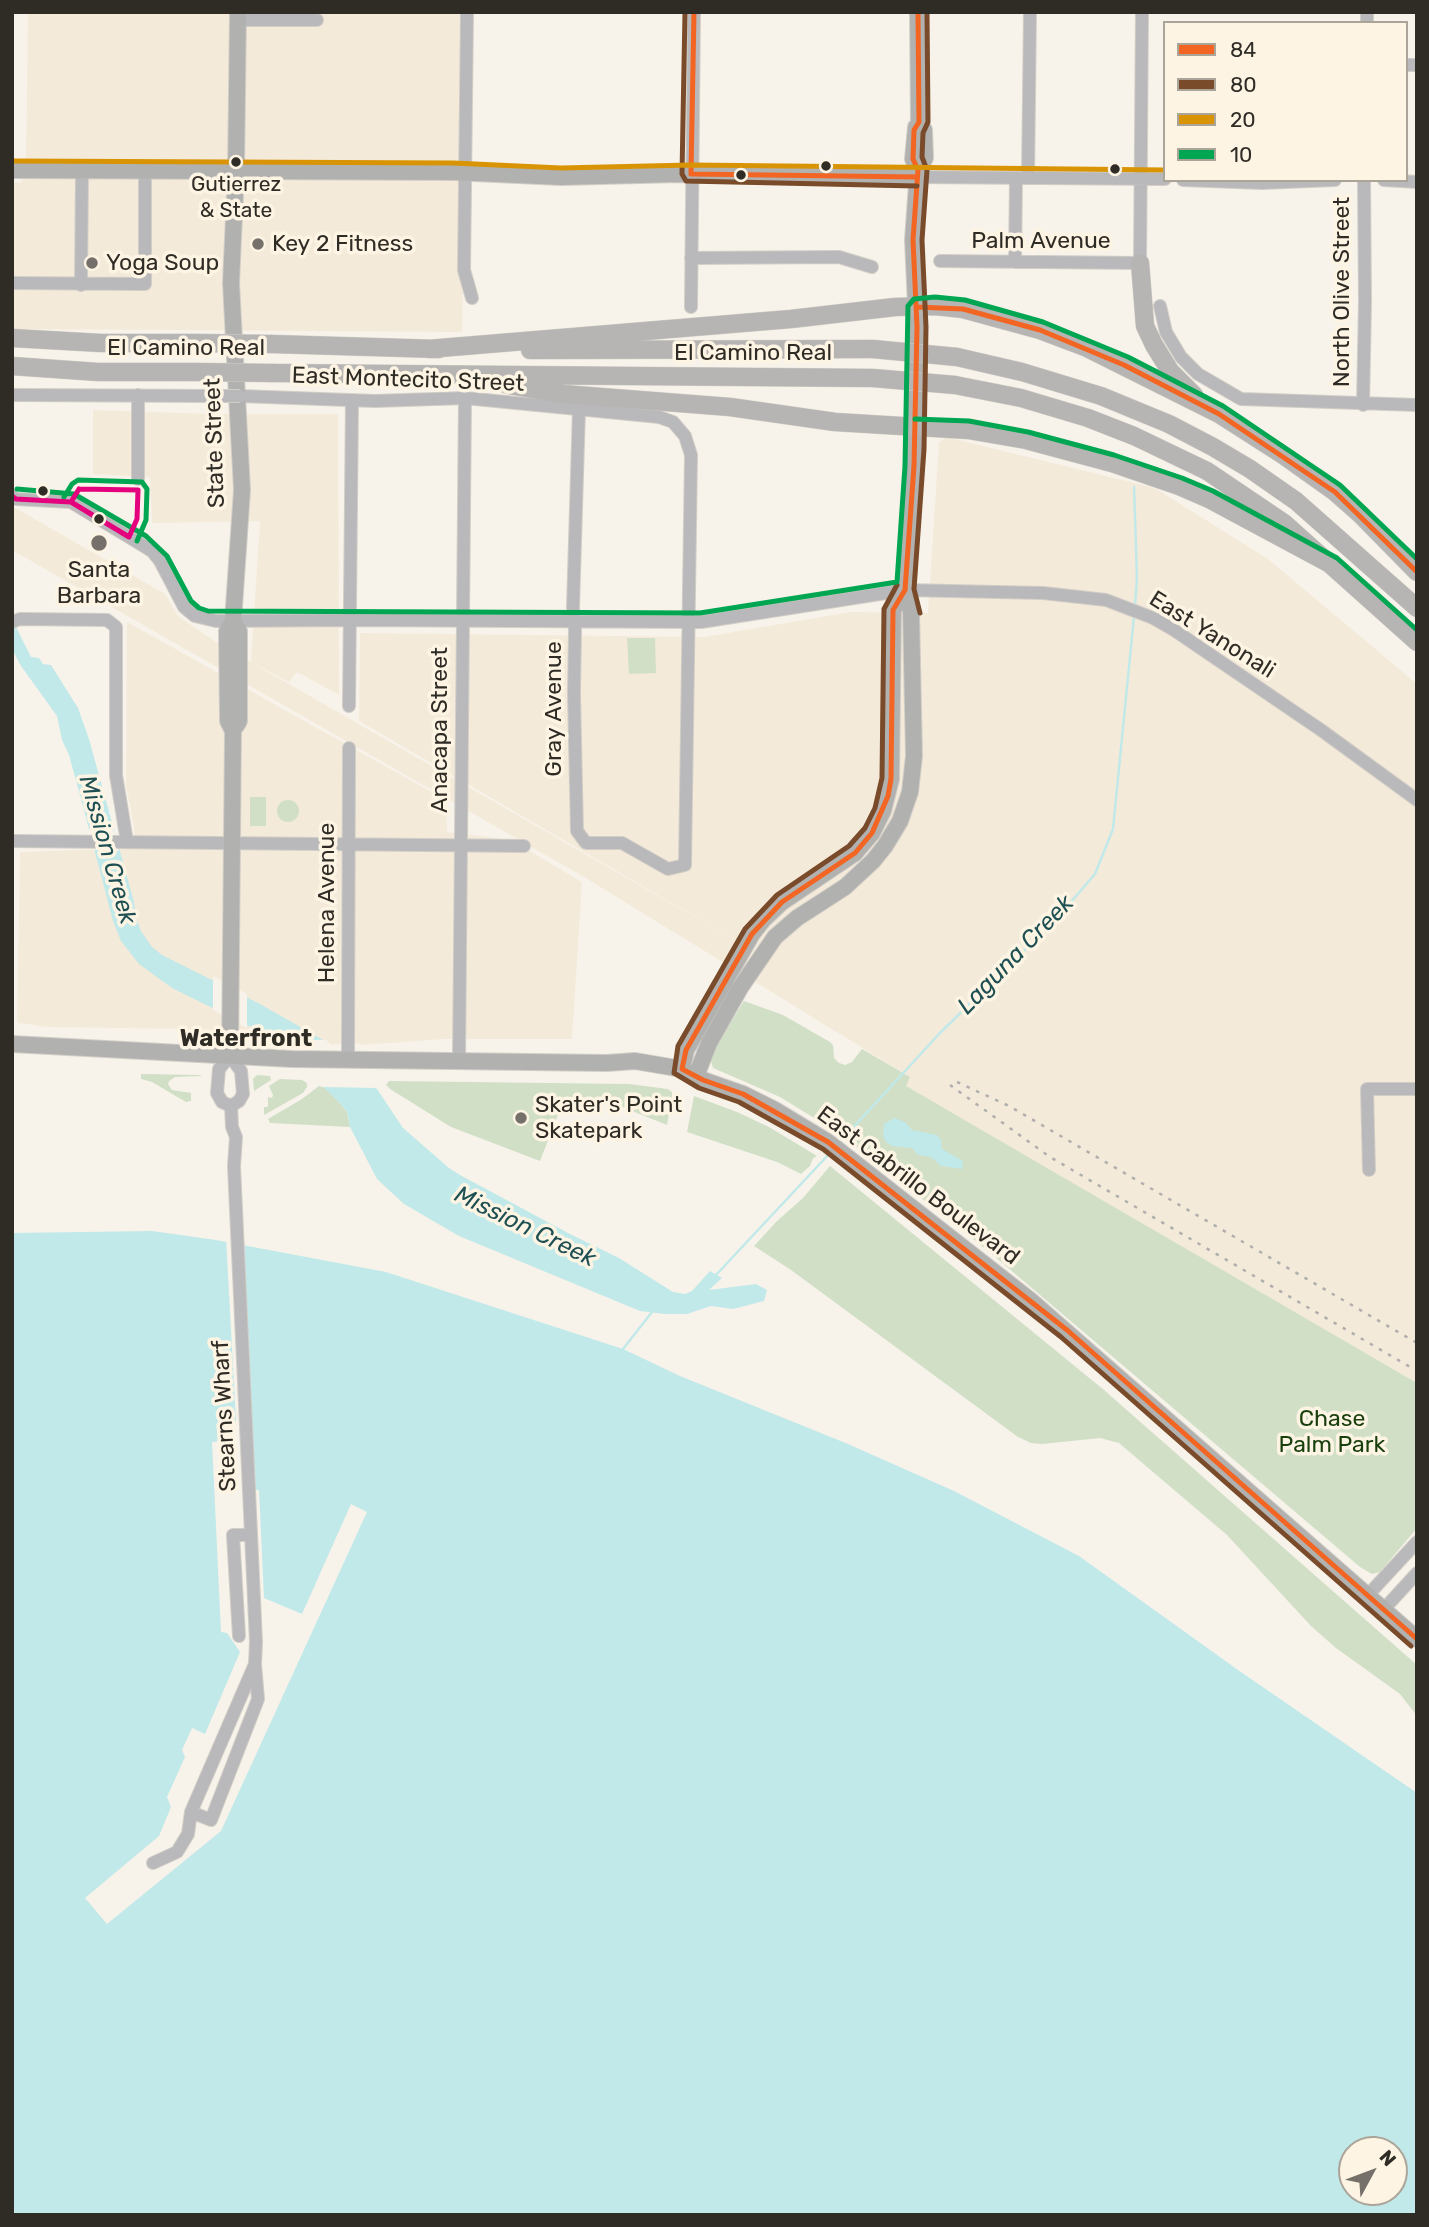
<!DOCTYPE html>
<style>
body{margin:0}
#map{position:relative;width:1429px;height:2227px;overflow:hidden;background:#f7f3ea;font-family:Rubik,sans-serif}
canvas{display:block}
.frame{position:absolute;inset:0;border:14px solid #2f2b25;pointer-events:none}
.legend{position:absolute;left:1163px;top:21px;width:245px;height:161px;box-sizing:border-box;background:#fdf4e4;border:2px solid #aba498;margin:0;padding:9px 12px;list-style:none;font-size:21px;color:#2f2b25}
.legend li{display:flex;align-items:center;gap:14px;height:35px}
.legend b{width:35px;border:2px solid #aba498}
.north{position:absolute;left:1338px;top:2136px;width:70px;height:70px;box-sizing:border-box;background:#fdf4e4;border:2px solid #aba498;border-radius:50%;rotate:49deg;font-size:19px;font-weight:700;line-height:28px;text-align:center;color:#2f2b25}
.north::after{content:'';display:block;margin:auto;width:24px;height:32px;background:#75716a;clip-path:polygon(50% 0,100% 100%,50% 72%,0 100%)}
</style>
<div id="map">
<canvas width="1429" height="2227"></canvas>
<div class="frame"></div>
<ul class="legend">
<li><b style="height:9px;background:#f26522"></b>84</li>
<li><b style="height:9px;background:#7a4b2a"></b>80</li>
<li><b style="height:9px;background:#d99406"></b>20</li>
<li><b style="height:9px;background:#00a651"></b>10</li>
</ul>
<div class="north">N</div>
</div>
<script>
const g = document.querySelector('canvas').getContext('2d');
g.lineJoin = 'round';
function fill(path, color) { g.fillStyle = color; g.fill(path, 'evenodd'); }
const toPath = rows => new Path2D(rows.map(r => 'M' + r).join(''));
function trace(path, color, width, dash) { g.strokeStyle = color; g.lineWidth = width; g.lineCap = dash ? 'butt' : 'round'; g.setLineDash(dash || []); g.stroke(path); }
function drawText(font, color, halo, rows, align = 'center') {
  g.font = font + ' Rubik,sans-serif'; g.lineWidth = 7; g.setLineDash([]); g.textBaseline = 'middle'; g.strokeStyle = halo; g.fillStyle = color; for (const [text, x, y, turn = 0] of rows) {
    g.save(); g.translate(x, y); g.rotate((+turn || 0) * Math.PI / 180); g.textAlign = isNaN(turn) ? turn : align; if (halo) g.strokeText(text, 0, 0); g.fillText(text, 0, 0); g.restore();
  }
}
fill(toPath([
 [28,12,469,12,462,332,12,329,12,182,21,183,26,156],
 [93,410,210,414,338,414,339,695,297,672,289,682,251,662,260,521,152,523,150,477,93,474],
 [946,437,1155,488,1268,559,1417,684,1417,1383,905,1086,910,1077,584,877,12,550,12,506,165,594,178,616,214,641,749,948,359,721,360,633,704,637,851,612,928,613,939,443],
 [127,622,446,800,447,832,511,840,582,882,572,1039,445,1039,362,1045,357,1043,324,1045,198,1037,187,1029,48,1027,19,1023,17,1021,20,852,135,848,134,827,126,785]
]), '#f4eada');
fill(toPath([
 [627,638,655,638,656,673,629,674],
 [250,797,266,797,266,826,250,826],
 '277 811a11 11 0 1 1 22 0a11 11 0 1 1-22 0Z',
 [744,1001,783,1015,830,1042,833,1045,834,1058,839,1063,845,1065,852,1062,862,1049,910,1077,906,1086,1417,1383,1417,1528,1380,1572,1372,1574,1360,1567,993,1255,865,1153,824,1124,780,1097,713,1068,710,1058,711,1054],
 [141,1074,200,1075,202,1076,175,1077,169,1081,168,1084,172,1090,191,1093,191,1101,186,1102,152,1082,141,1079],
 [257,1075,270,1076,271,1080,254,1091,253,1079],
 [280,1079,302,1080,307,1083,307,1087,303,1093,264,1115,264,1107,268,1107,268,1097,272,1098,273,1095,269,1086],
 [389,1081,629,1084,668,1089,672,1092,672,1097,667,1125,597,1097,594,1109,580,1115,561,1107,540,1161,451,1127,390,1089,386,1085],
 [319,1086,326,1088,341,1104,347,1112,350,1127,270,1123,268,1119,302,1099],
 [694,1096,737,1112,769,1127,817,1156,813,1158,810,1166,801,1174,777,1162,687,1132],
 [830,1166,1104,1390,1417,1665,1417,1716,1400,1694,1336,1648,1311,1626,1227,1535,1119,1443,1100,1438,1042,1444,1031,1443,1018,1437,791,1270,754,1246,776,1222,803,1198]
]), '#d1dfc7');
fill(toPath([
 [12,619,31,657,39,658,43,664,51,665,78,708,89,739,134,902,136,918,141,931,152,947,162,955,260,1004,325,1041,377,1089,403,1128,449,1168,460,1175,568,1233,619,1258,673,1292,685,1294,692,1291,710,1271,722,1278,709,1290,756,1284,767,1290,764,1301,733,1309,711,1306,687,1314,665,1314,640,1311,459,1236,404,1204,377,1179,350,1127,347,1112,341,1104,273,1038,172,988,139,964,121,941,113,921,80,795,69,755,62,740,57,716,21,666,12,649],
 [894,1118,905,1122,912,1130,937,1135,941,1140,942,1149,963,1161,962,1169,941,1166,931,1157,918,1155,912,1148,892,1146,887,1143,883,1136,884,1124],
 [152,1231,216,1240,386,1272,623,1349,680,1376,848,1444,954,1491,1079,1556,1238,1670,1417,1793,1417,2215,12,2215,12,1233],
 [1352,2150,1394,2150,1394,2192,1352,2192]
]), '#c1e9e9');
fill(toPath([
 [86,829,114,830,119,851,92,850],
 [213,976,247,994,247,1028,213,1010],
 [270,1039,326,1040,378,1088,323,1087],
 [226,1238,244,1242,255,1490,259,1490,264,1598,302,1614,351,1504,367,1512,221,1831,107,1924,85,1898,159,1836,171,1807,167,1797,185,1757,182,1750,192,1728,205,1734,240,1652,227,1633,221,1632,212,1442,232,1441,232,1422,236,1421]
]), '#f7f3ea');
trace(toPath([
 [1134,487,1137,578,1135,606],
 [839,1143,939,1034,1058,917,1095,874,1113,829,1134,616],
 [715,1276,830,1153],
 [623,1349,652,1312]
]), '#c1e9e9', 2.5);
const minor = toPath([
 [467,12,464,270,472,298],
 [238,20,317,20],
 [1367,23,1367,12],
 [1406,65,1417,65],
 [917,177,1165,179],
 [1028,178,1030,12],
 [1183,180,1262,183,1335,180],
 [1384,180,1417,182],
 [691,258,839,257,872,267],
 [940,261,1140,263,1142,12],
 [1015,262,1016,178],
 [12,283,145,284,145,172],
 [81,285,82,171],
 [1160,306,1166,332,1181,357,1198,374,1241,399,1417,405],
 [691,307,694,12],
 [12,395,217,396],
 [240,396,375,401,465,398,598,411,659,417,673,422,685,436,691,455,685,865,668,869,622,843,586,843,577,831,574,694,575,631,573,607,579,409],
 [1363,405,1365,302,1364,180],
 [138,479,138,395],
 [12,496,16,499,71,502,129,537,152,551,160,561,184,607,195,616,216,621,350,620,701,622,905,590,1043,593,1106,600,1153,618,1174,630,1321,730,1417,800],
 [12,622,20,619,107,620,116,627,116,775,127,842],
 [349,706,352,400],
 [12,841,524,846],
 [230,1056,241,1071,243,1094,239,1101,231,1106,222,1102,217,1093,219,1069,230,1056],
 [348,1058,349,748],
 [459,1061,465,398],
 [231,1106,232,1127,236,1137,234,1166,256,1642,255,1664,258,1699,211,1820,191,1812,255,1664],
 [1369,1170,1367,1089,1417,1089],
 [1368,1595,1417,1542],
 [1384,1609,1417,1573],
 [239,1636,233,1535,251,1535],
 [153,1863,177,1852,188,1834,191,1812]
]);
const major = toPath([
 [916,127,913,159,918,170],
 [12,170,453,172,561,177,679,174,917,177],
 [233,621,239,631,239,721,236,726],
 [12,1044,292,1059,607,1063,635,1061,682,1069,703,1080,743,1094,775,1110,828,1142,1030,1300,1417,1639],
 [230,1056,233,731,228,721,227,631,233,621,242,490,231,283,236,172,238,12],
 [682,1069,686,1050,699,1027,752,934,763,920,782,902,855,853,872,833,883,811,891,779,893,610,905,590],
 [696,1076,709,1043,740,988,775,937,797,918,845,887,873,861,885,846,900,821,910,792,914,756,911,612,905,590,915,449,917,327,913,240,918,170,925,158,924,130,919,122,918,12]
]);
const highway = toPath([
 [1140,263,1145,326,1154,345,1170,371,1194,395],
 [12,338,101,343,195,343],
 [272,344,439,349],
 [428,349,791,319,895,307,935,306,963,309,1040,330,1085,347,1219,414,1283,455,1335,492,1360,514,1417,572],
 [530,350,873,349],
 [957,357,1022,372,1101,396,1169,424,1213,447,1250,469,1296,501,1417,608],
 [12,366,98,372,196,372],
 [273,373,873,378],
 [484,377,509,385,563,394,730,407,835,422,968,430,1026,440,1112,463,1179,486,1209,499,1332,565],
 [955,385,1021,398,1088,418,1134,436,1207,471,1284,523,1417,642]
]);
trace(minor, '#d2cec7', 14);
trace(major, '#d2cec7', 18);
trace(highway, '#d2cec7', 19);
trace(minor, '#b9b8ba', 12);
trace(major, '#b1b1b0', 16);
trace(highway, '#b7b5b4', 18);
trace(toPath([
 [957,1082,1009,1106,1417,1343],
 [950,1085,1050,1157,1417,1371]
]), '#b1afad', 2.5, [3.5, 7]);
const minorBridge = toPath([
 [217,396,240,396]
]);
const highwayBridge = toPath([
 [195,343,272,344],
 [873,349,957,357],
 [196,372,273,373],
 [873,378,955,385]
]);
trace(minorBridge, '#d2cec7', 14, []);
trace(highwayBridge, '#d2cec7', 19, []);
trace(minorBridge, '#b9b8ba', 12);
trace(highwayBridge, '#b7b5b4', 18);
trace(toPath([
 [694,12,691,174,917,177],
 [918,12,919,122,914,130,913,159,918,170,913,240,917,327,914,466,905,590,893,610,891,779,888,796,872,833,855,853,782,902,752,934,686,1050,682,1069,703,1080,743,1094,828,1142,1067,1330,1417,1639],
 [917,307,963,309,1040,330,1124,365,1219,414,1335,492,1417,572]
]), '#f26522', 5);
trace(toPath([
 [685,12,682,174,686,181,917,186],
 [897,585,884,609,882,778,875,808,865,828,849,846,777,895,745,929,678,1046,674,1073,699,1088,739,1102,823,1149,1061,1337,1411,1646],
 [920,613,914,589,924,449,926,327,922,240,927,170,922,157,923,133,928,122,927,12]
]), '#7a4b2a', 5);
trace(toPath([
 [12,161,453,163,561,168,691,165,1165,170]
]), '#d99406', 5);
trace(toPath([
 [915,419,969,421,1028,432,1114,455,1182,478,1213,491,1337,558,1417,630],
 [17,489,74,494,146,536,167,556,191,601,199,608,208,611,700,613,897,582,905,466,908,306,914,299,935,297,965,300,1043,322,1128,357,1223,406,1340,485,1417,559],
 [64,497,72,484,78,480,142,482,147,489,146,520,137,541]
]), '#00a651', 5);
trace(toPath([
 [79,489,138,490,137,519,129,537,71,502,79,489],
 [12,496,16,499,71,502]
]), '#e5007d', 5);
for (const [x, y, r, color] of [
 [236,162,6,"#2f2b25"],
 [826,166,6,"#2f2b25"],
 [1115,169,6,"#2f2b25"],
 [741,175,6,"#2f2b25"],
 [258,244,7,"#75716a"],
 [92,263,7,"#75716a"],
 [43,491,6,"#2f2b25"],
 [99,519,6,"#2f2b25"],
 [99,543,9,"#75716a"],
 [521,1118,7,"#75716a"]
]) { const dot = new Path2D(); dot.arc(x, y, r, 0, 2 * Math.PI); g.fillStyle = color; g.fill(dot); trace(dot, '#fdf4e4', 2.5); }
drawText('21px', '#2f2b25', '#fdf4e4', [
 ["Gutierrez",236,185],
 ["& State",236,211]
]);
drawText('23px', '#2f2b25', '#fdf4e4', [
 ["Palm Avenue",1041,241],
 ["North Olive Street",1342,292,-90],
 ["El Camino Real",186,348],
 ["El Camino Real",753,353],
 ["East Montecito Street",408,380,2],
 ["State Street",215,443,-92],
 ["East Yanonali",1212,635,32],
 ["Gray Avenue",554,709,-90],
 ["Anacapa Street",440,730,-90],
 ["Helena Avenue",327,903,-90],
 ["East Cabrillo Boulevard",918,1186,37],
 ["Stearns Wharf",225,1416,-93]
]);
drawText('23px', '#2f2b25', '#fdf4e4', [
 ["Key 2 Fitness",272,244],
 ["Yoga Soup",106,263],
 ["Santa",99,570,"center"],
 ["Barbara",99,596,"center"],
 ["Skater's Point",535,1105],
 ["Skatepark",535,1131]
], 'left');
drawText('23px', '#193f0d', '#fdf4e4', [
 ["Chase",1332,1419],
 ["Palm Park",1332,1445]
]);
drawText('italic 24px', '#1e5053', '#fdf4e4', [
 ["Mission Creek",107,850,74],
 ["Laguna Creek",1016,955,-46],
 ["Mission Creek",525,1227,26]
]);
drawText('bold 24px', '#2f2b25', '#fdf4e4', [
 ["Waterfront",246,1039]
]);
</script>
